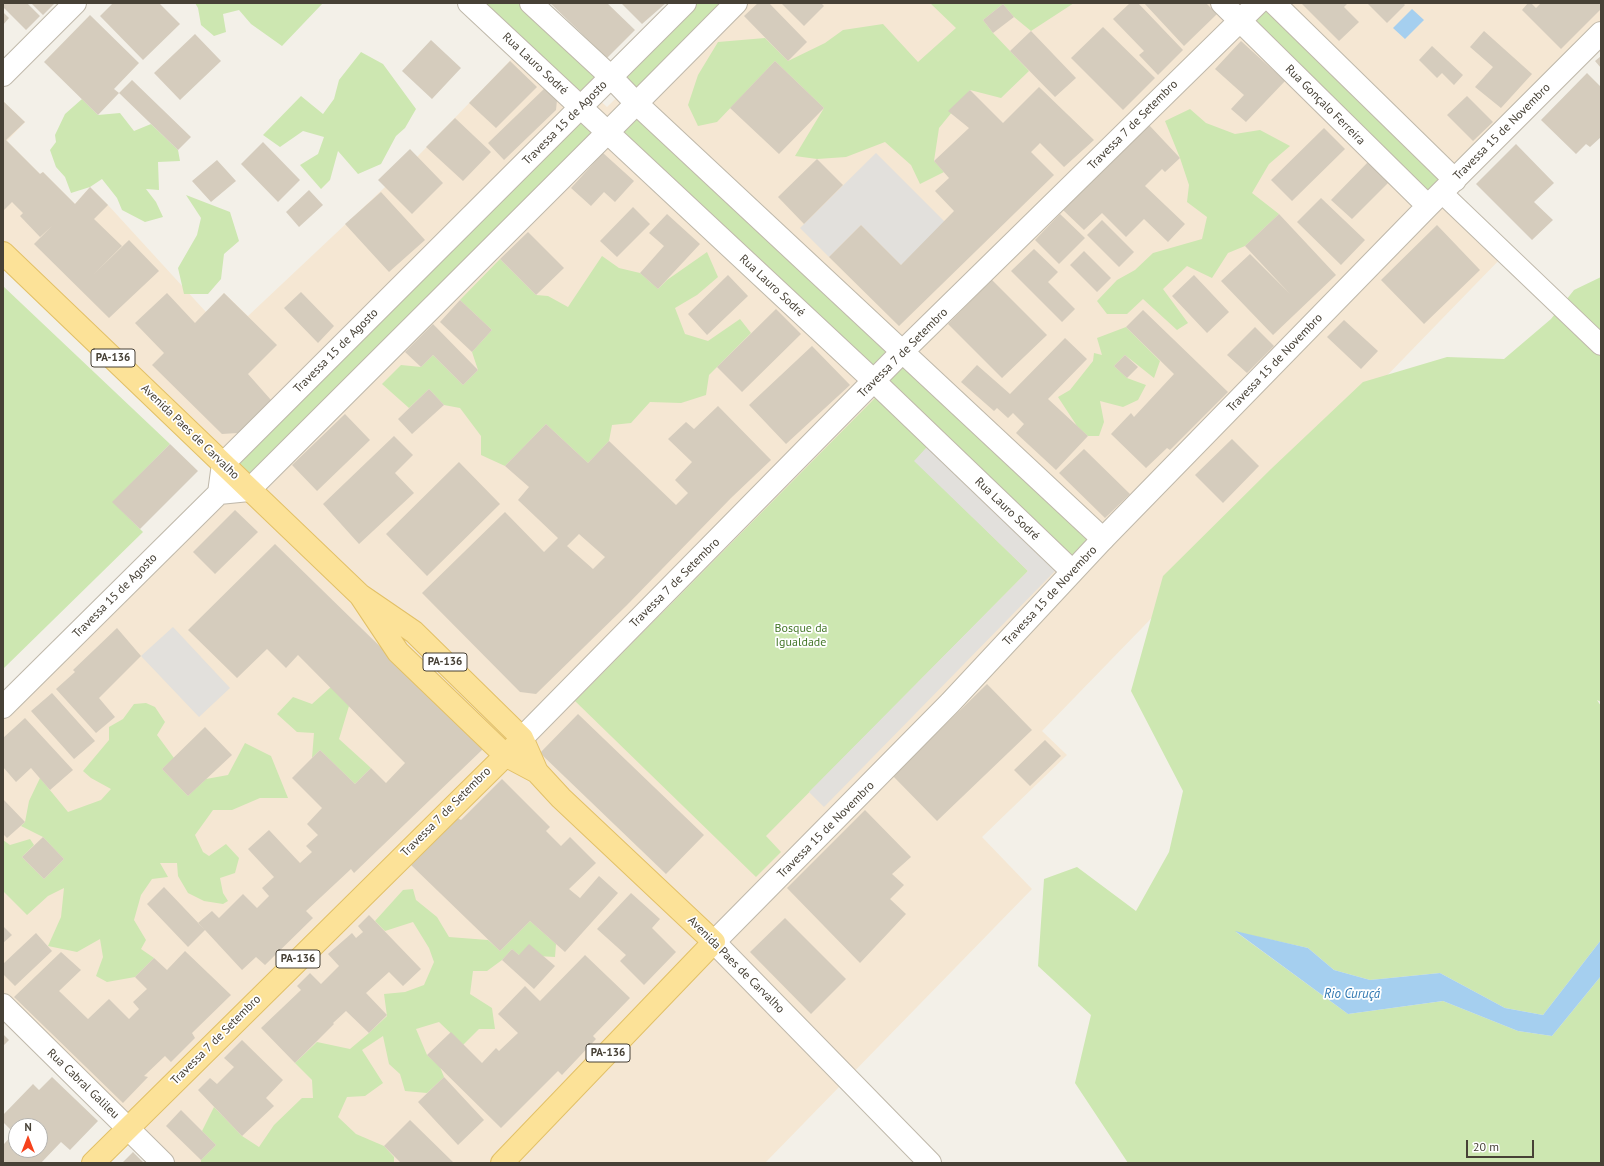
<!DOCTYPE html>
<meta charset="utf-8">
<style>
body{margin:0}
#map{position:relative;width:1604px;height:1166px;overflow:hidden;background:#f3f0e8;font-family:"PT Sans",sans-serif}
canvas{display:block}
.frame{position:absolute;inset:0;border:4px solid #474136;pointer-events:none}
.north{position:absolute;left:8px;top:1118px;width:40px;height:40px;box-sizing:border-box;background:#fff;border:1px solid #b5b3af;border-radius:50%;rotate:0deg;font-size:11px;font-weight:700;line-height:16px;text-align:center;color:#474136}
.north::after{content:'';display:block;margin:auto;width:14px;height:18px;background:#f6421c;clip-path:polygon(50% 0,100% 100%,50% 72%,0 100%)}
.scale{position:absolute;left:1466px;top:1140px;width:68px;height:18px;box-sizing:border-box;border:2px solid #474136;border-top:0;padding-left:5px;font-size:12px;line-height:14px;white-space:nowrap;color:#474136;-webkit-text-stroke:3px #fff;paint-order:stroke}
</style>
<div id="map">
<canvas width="1604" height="1166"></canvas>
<div class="frame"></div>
<div class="north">N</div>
<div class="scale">20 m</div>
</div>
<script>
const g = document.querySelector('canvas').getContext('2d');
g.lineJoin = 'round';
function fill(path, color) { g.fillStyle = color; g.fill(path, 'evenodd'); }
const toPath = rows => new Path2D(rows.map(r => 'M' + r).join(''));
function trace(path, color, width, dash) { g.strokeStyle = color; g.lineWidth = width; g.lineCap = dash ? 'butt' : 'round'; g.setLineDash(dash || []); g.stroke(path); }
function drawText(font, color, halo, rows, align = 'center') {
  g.font = font + ' "PT Sans",sans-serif'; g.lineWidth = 3.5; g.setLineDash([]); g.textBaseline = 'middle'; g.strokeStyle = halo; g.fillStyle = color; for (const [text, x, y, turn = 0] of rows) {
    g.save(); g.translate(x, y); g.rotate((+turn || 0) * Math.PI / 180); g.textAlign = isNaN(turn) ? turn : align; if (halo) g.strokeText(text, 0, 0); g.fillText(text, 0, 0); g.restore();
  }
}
fill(toPath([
 [713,3,1601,3,1601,32,1442,193,1505,254,1042,731,1067,755,982,837,1032,889,765,1163,161,1163,3,1006,3,706,234,475,3,253,3,101,25,122,7,141,40,174,43,172,75,204,90,187,108,205,206,312,224,293,248,316,418,156,532,38,607,107]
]), '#f5e7d3');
fill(toPath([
 [195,3,323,3,282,46,251,24,239,10,223,14,226,32,214,36,201,25,198,8],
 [469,3,531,3,611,77,685,3,736,3,636,103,1103,539,1072,571,607,133,249,490,223,464,581,107],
 [611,77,636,103,607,133,582,107],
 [930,3,1074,3,1031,31,1014,17,1003,4,983,20,993,33,1029,71,1001,98,970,90,939,128,934,161,944,172,920,184,911,165,885,142,846,157,817,159,795,156,824,108,775,61,717,122,698,126,688,105,698,75,718,42,765,38,788,61,825,43,843,30,883,24,918,62,956,28],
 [1222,3,1274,3,1455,180,1428,206],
 [361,52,383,64,416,109,405,128,396,136,381,164,358,174,338,151,330,180,321,189,300,165,318,154,324,137,303,131,280,147,263,135,301,96,323,114,334,99,339,80],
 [82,99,98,115,120,113,134,131,151,124,178,150,180,161,158,162,159,190,146,189,156,202,163,217,145,222,122,210,117,198,102,179,90,187,71,193,65,177,56,167,50,150,56,142,55,135,65,114],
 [1190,109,1206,123,1235,134,1260,130,1290,146,1269,164,1252,193,1279,214,1245,246,1228,253,1212,278,1187,266,1163,289,1188,323,1177,330,1143,299,1127,314,1107,314,1097,301,1117,280,1135,270,1153,253,1202,239,1207,217,1187,202,1189,185,1180,158,1165,121],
 [186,195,230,212,239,241,224,254,221,279,208,294,184,294,178,268,197,235,201,218],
 [707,252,718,277,697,295,675,308,685,334,708,341,740,319,751,333,709,375,706,395,681,403,650,402,631,423,612,425,609,441,588,463,546,424,505,466,481,455,481,436,460,408,444,405,429,389,409,408,382,384,401,365,421,367,433,355,463,385,478,370,472,352,492,330,460,300,500,259,536,295,548,296,568,307,602,256,619,268,640,273,658,289,667,280],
 [1601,277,1601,702,1597,700,1601,706,1601,940,1543,1015,1505,1008,1440,973,1370,980,1334,970,1308,948,1236,932,1348,1014,1443,1001,1518,1031,1552,1036,1601,976,1601,1163,1128,1163,1075,1083,1091,1015,1038,966,1044,879,1077,867,1136,911,1169,852,1183,791,1131,691,1163,576,1271,469,1363,382,1447,357,1504,359,1551,319,1574,290],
 [3,286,170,444,113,502,143,532,3,669],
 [1126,327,1160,361,1154,378,1125,355,1114,366,1127,378,1146,385,1138,400,1123,407,1100,401,1104,422,1099,436,1088,436,1077,426,1058,397,1070,390,1093,361,1094,353,1102,355,1097,338],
 [876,397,927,447,915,461,1028,571,766,836,781,852,756,877,575,701],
 [331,687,349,706,339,739,371,768,355,784,320,750,312,758,314,733,297,732,277,714,293,697,312,704],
 [146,703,155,707,165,722,157,735,174,758,162,769,188,796,206,779,228,775,245,743,271,756,288,798,260,798,232,810,213,810,195,835,203,852,209,856,226,844,239,858,235,873,220,878,223,893,228,901,223,904,204,901,188,893,178,876,177,863,160,863,168,877,152,879,141,895,134,920,146,940,141,949,154,958,135,977,107,982,96,976,103,957,100,939,77,952,48,946,61,917,64,888,48,896,27,915,3,891,3,840,10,845,30,839,34,845,22,857,44,879,64,859,43,837,21,826,25,822,29,801,40,778,68,812,101,800,111,789,91,778,83,771,109,740,109,727,123,719,134,704],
 [413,889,416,900,437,917,449,937,488,940,500,951,530,921,556,944,555,957,519,955,512,949,502,960,487,971,473,971,470,994,492,1008,495,1029,479,1029,463,1045,439,1022,416,1029,427,1055,440,1067,444,1077,427,1093,405,1091,400,1074,389,1064,383,1036,362,1050,383,1083,365,1096,347,1097,338,1117,356,1134,384,1146,394,1157,394,1163,201,1163,201,1160,216,1145,202,1131,214,1107,242,1136,259,1147,274,1125,302,1098,313,1098,312,1080,295,1063,317,1042,350,1049,369,1033,387,1016,384,994,405,992,424,985,434,962,429,948,413,922,385,931,375,921,403,890]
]), '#cde7b1');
fill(toPath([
 [876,153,945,222,901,265,861,225,829,257,800,228],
 [927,447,1055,571,824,807,809,792,1028,571,914,461],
 [173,627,230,688,199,717,141,656]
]), '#e2e0dc');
fill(toPath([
 [1412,9,1424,20,1405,39,1393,28],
 [1235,931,1308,948,1334,970,1370,980,1440,973,1505,1008,1543,1015,1601,940,1601,976,1552,1036,1518,1031,1443,1001,1348,1014]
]), '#a5cfef');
fill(toPath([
 [3,3,27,3,40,16,26,30,3,7],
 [31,3,55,3,43,15],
 [113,3,159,3,180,24,143,60,100,16],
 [550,3,607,3,635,30,607,58],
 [621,3,666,3,642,24],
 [758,3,769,3,807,42,788,61,744,16],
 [781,3,821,3,824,6,804,26],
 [1130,3,1138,3,1183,50,1158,75,1139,55,1144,51,1113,19],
 [1144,3,1206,3,1217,14,1184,46],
 [1301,3,1348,3,1344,7,1359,22,1339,41],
 [1367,3,1403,3,1405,5,1387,23],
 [1528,3,1531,3,1536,8,1541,3,1601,3,1601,9,1561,49,1522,10],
 [1003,4,1014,17,993,33,983,20],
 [3,12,9,18,3,25],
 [90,15,139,63,114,89,119,93,98,115,44,62],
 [1103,27,1155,78,1123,110,1071,58],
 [1031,31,1076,78,1055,97,1010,51],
 [1484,31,1532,74,1501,108,1475,87,1493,67,1470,47],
 [195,34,221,61,180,100,154,73],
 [431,40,461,68,432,99,402,71],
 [1241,41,1285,81,1246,122,1231,109,1244,95,1215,69],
 [1432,46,1463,75,1454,85,1442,73,1437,78,1419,60],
 [1601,56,1601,68,1595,61],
 [510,61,537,87,496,128,469,103],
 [775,61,824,108,779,154,730,108],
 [1587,73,1601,87,1601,137,1590,147,1586,144,1576,154,1541,120],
 [132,80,191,137,178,150,119,93],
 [1039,87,1094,140,1064,167,1040,143,1031,152,1054,175,899,326,829,257,861,225,901,265,954,211,935,191,949,178,934,161,969,128,948,111,970,90,1003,123],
 [545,88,557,100,556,110,504,160,488,143],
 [1467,96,1493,122,1473,141,1447,115],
 [3,101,25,122,6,140,40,174,43,172,75,204,90,187,108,205,94,219,122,246,94,274,129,240,159,271,109,318,34,244,52,226,40,237,20,216,23,213,12,202,3,211],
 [455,118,491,152,463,181,426,147],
 [1149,125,1180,158,1165,172,1162,169,1145,186,1185,224,1168,242,1144,219,1126,237,1102,213,1084,230,1063,210],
 [1324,128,1345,149,1292,201,1271,180],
 [263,142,300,180,278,202,241,164],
 [1516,144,1554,183,1534,202,1553,220,1532,240,1476,184],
 [410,149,443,183,412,214,378,180],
 [603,153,634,181,615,202,604,192,591,206,571,188],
 [817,159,843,185,804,224,778,197],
 [217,160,236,181,211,202,192,181],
 [1369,161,1390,181,1352,219,1331,200],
 [309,190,323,205,299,227,286,212],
 [381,192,425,240,389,272,345,224],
 [1321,198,1365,240,1341,265,1297,222],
 [633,207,650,224,617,257,600,241],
 [667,214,700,244,658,289,640,273,664,246,649,233],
 [1060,214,1085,238,1059,264,1035,240],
 [1279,214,1336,275,1273,335,1221,281,1250,254,1290,294,1245,246],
 [1102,220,1134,252,1119,267,1087,235],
 [1437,225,1480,270,1424,324,1381,280],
 [528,232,564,268,536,295,500,259],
 [1034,249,1058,272,1048,282,1075,309,1062,322,1011,271],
 [1084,251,1111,278,1097,292,1070,265],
 [728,275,748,296,707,335,688,314],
 [1194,275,1229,312,1207,333,1172,296],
 [992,280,1047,335,1002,378,948,324],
 [301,292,334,326,318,343,284,308],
 [167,293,195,323,224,293,277,345,248,374,271,400,238,433,222,434,152,365,164,353,135,323],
 [460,300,492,330,472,352,440,322],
 [776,309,801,334,742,392,717,367],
 [1143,310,1228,392,1170,450,1167,448,1146,468,1111,434,1131,413,1134,417,1174,374,1126,327],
 [1344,320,1378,351,1361,369,1327,337],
 [433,324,478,370,463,385,433,355,421,367,405,352],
 [1255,327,1274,346,1247,373,1227,355],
 [1065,338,1087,359,1048,399,1088,436,1056,470,1016,433,1024,424,1013,413,1008,418,997,408,994,411,961,382,977,365,1010,394],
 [812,346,850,385,786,444,749,405],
 [1125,355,1138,367,1127,378,1114,366],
 [429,389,444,405,412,434,398,419],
 [718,406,771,460,731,498,627,605,536,694,520,692,422,593,505,512,544,552,558,538,518,500,529,487,505,466,546,424,588,463,609,441,676,505,688,493,675,480,692,462,668,439,686,422,694,429],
 [579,534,605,557,593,569,567,546],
 [345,414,370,440,317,491,292,465],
 [394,436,413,455,395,473,414,493,359,544,323,504],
 [1232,439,1259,466,1223,503,1195,475],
 [170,444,198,471,140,529,112,502],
 [1084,449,1130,494,1105,518,1059,473],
 [459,462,500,504,427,576,386,534],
 [235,510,258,532,215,574,193,552],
 [275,544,484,748,354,873,351,869,306,911,313,918,265,965,256,957,242,970,205,930,188,947,147,904,164,887,204,929,198,923,212,911,219,918,243,894,257,908,269,896,262,888,274,877,248,849,269,830,300,863,312,852,306,846,318,835,307,824,322,808,292,778,320,750,355,784,371,768,386,783,405,763,298,655,286,668,267,649,237,678,188,630],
 [117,628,141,656,99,698,115,717,96,733,56,689,75,672,73,670],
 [987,684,1032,730,937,821,893,776],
 [52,693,95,741,74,759,31,711],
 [578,714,704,835,666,874,540,753],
 [25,718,73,770,50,790,31,768,16,782,3,767,3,738],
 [205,727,232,755,188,796,162,769],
 [1045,740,1061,756,1030,786,1014,770],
 [502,779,550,827,546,831,561,846,570,837,596,863,569,889,580,898,599,876,618,893,565,952,530,921,500,951,411,865,457,818,461,820],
 [3,799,25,822,7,838,3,834],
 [865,810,911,857,892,874,904,885,890,899,906,914,860,963,787,888],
 [43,837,64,859,44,879,22,857],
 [631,893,660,919,652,928,676,952,644,985,620,961,626,955,597,929],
 [369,915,421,969,403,986,389,972,366,993,387,1015,369,1033,346,1011,333,1023,334,1024,295,1063,261,1028,301,990,297,986,310,973,321,984,339,966,328,954,352,933,356,938,363,932,358,926],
 [785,918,846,979,811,1014,750,952],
 [3,926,12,935,3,943],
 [36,933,52,951,15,986,3,974,3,964],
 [529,944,555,966,534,989,502,960,512,949,519,955],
 [185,951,231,995,192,1033,195,1038,171,1062,165,1056,144,1076,148,1077,123,1103,14,997,61,952,81,970,59,991,88,1019,109,999,129,1019,139,1009,133,1002,147,989,135,977,154,958,167,970],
 [585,955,630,998,593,1036,596,1039,562,1075,558,1071,501,1128,427,1055,451,1032,482,1063,496,1048,499,1051,518,1033,498,1014,525,986,540,1001],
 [3,1034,9,1040,3,1046],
 [242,1040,283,1080,266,1098,274,1106,242,1136,198,1090,210,1078,217,1084,234,1067,224,1058],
 [52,1077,98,1121,70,1150,61,1142,41,1163,3,1163,3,1142,4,1144,14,1133,3,1122,3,1115,33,1084,39,1090],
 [16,1126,40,1126,40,1150,16,1150],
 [444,1077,484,1120,458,1145,418,1102],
 [181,1110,216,1145,201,1160,166,1126],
 [410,1120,454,1163,401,1163,384,1146],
 [133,1152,144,1163,122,1163]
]), '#d5ccbd');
const pedestrian = toPath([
 [1442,193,1601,345]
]);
const minor = toPath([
 [469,3,875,382,1072,571],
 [531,3,611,77,636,103,1103,539],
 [3,75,75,3],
 [219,493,249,490,607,133,736,3],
 [3,707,219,493,223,464,685,3],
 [714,942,930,1163],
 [3,1005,163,1163]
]);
const tertiary = toPath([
 [1222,3,1428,206],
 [1274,3,1455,180],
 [522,738,903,351,1258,3],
 [714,942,950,703,1103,539,1428,206,1601,33]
]);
const primary = toPath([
 [3,253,360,595,414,632,522,738,537,772],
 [360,595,398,652,505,755,537,772,561,798,714,942,502,1163],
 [93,1163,516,745]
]);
trace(pedestrian, '#bfb8aa', 22);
trace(minor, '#bfb8aa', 24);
trace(tertiary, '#bfb8aa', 24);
trace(primary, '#e2c067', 24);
trace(pedestrian, '#fff', 20);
trace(minor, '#fff', 22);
trace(tertiary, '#fff', 22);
trace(primary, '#fce298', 22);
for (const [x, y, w] of [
 [113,358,44],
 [445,662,44],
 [298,959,44],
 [608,1053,44]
]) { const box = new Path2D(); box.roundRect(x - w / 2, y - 9, w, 18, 3); g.fillStyle = '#fff'; g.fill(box); trace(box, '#474136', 1); }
drawText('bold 11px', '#474136', null, [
 ["PA-136",113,358],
 ["PA-136",445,662],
 ["PA-136",298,959],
 ["PA-136",608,1053]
]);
drawText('12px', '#474136', '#fff', [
 ["Rua Lauro Sodré",535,64,43],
 ["Rua Gonçalo Ferreira",1325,105,45],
 ["Travessa 15 de Agosto",565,123,-45],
 ["Travessa 7 de Setembro",1133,125,-45],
 ["Travessa 15 de Novembro",1502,132,-45],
 ["Rua Lauro Sodré",772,286,43],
 ["Travessa 15 de Agosto",336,351,-45],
 ["Travessa 7 de Setembro",903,353,-45],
 ["Travessa 15 de Novembro",1275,363,-46],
 ["Avenida Paes de Carvalho",190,432,44],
 ["Rua Lauro Sodré",1007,509,44],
 ["Travessa 7 de Setembro",675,583,-45],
 ["Travessa 15 de Agosto",115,596,-45],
 ["Travessa 15 de Novembro",1050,596,-47],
 ["Travessa 7 de Setembro",446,812,-45],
 ["Travessa 15 de Novembro",826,830,-45],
 ["Avenida Paes de Carvalho",736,965,45],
 ["Travessa 7 de Setembro",216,1040,-45],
 ["Rua Cabral Galileu",83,1084,44]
]);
drawText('12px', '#46782a', '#fff', [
 ["Bosque da",801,629],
 ["Igualdade",801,643]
]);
drawText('italic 13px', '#3178b1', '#fff', [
 ["Rio Curuçá",1352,994]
]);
</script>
